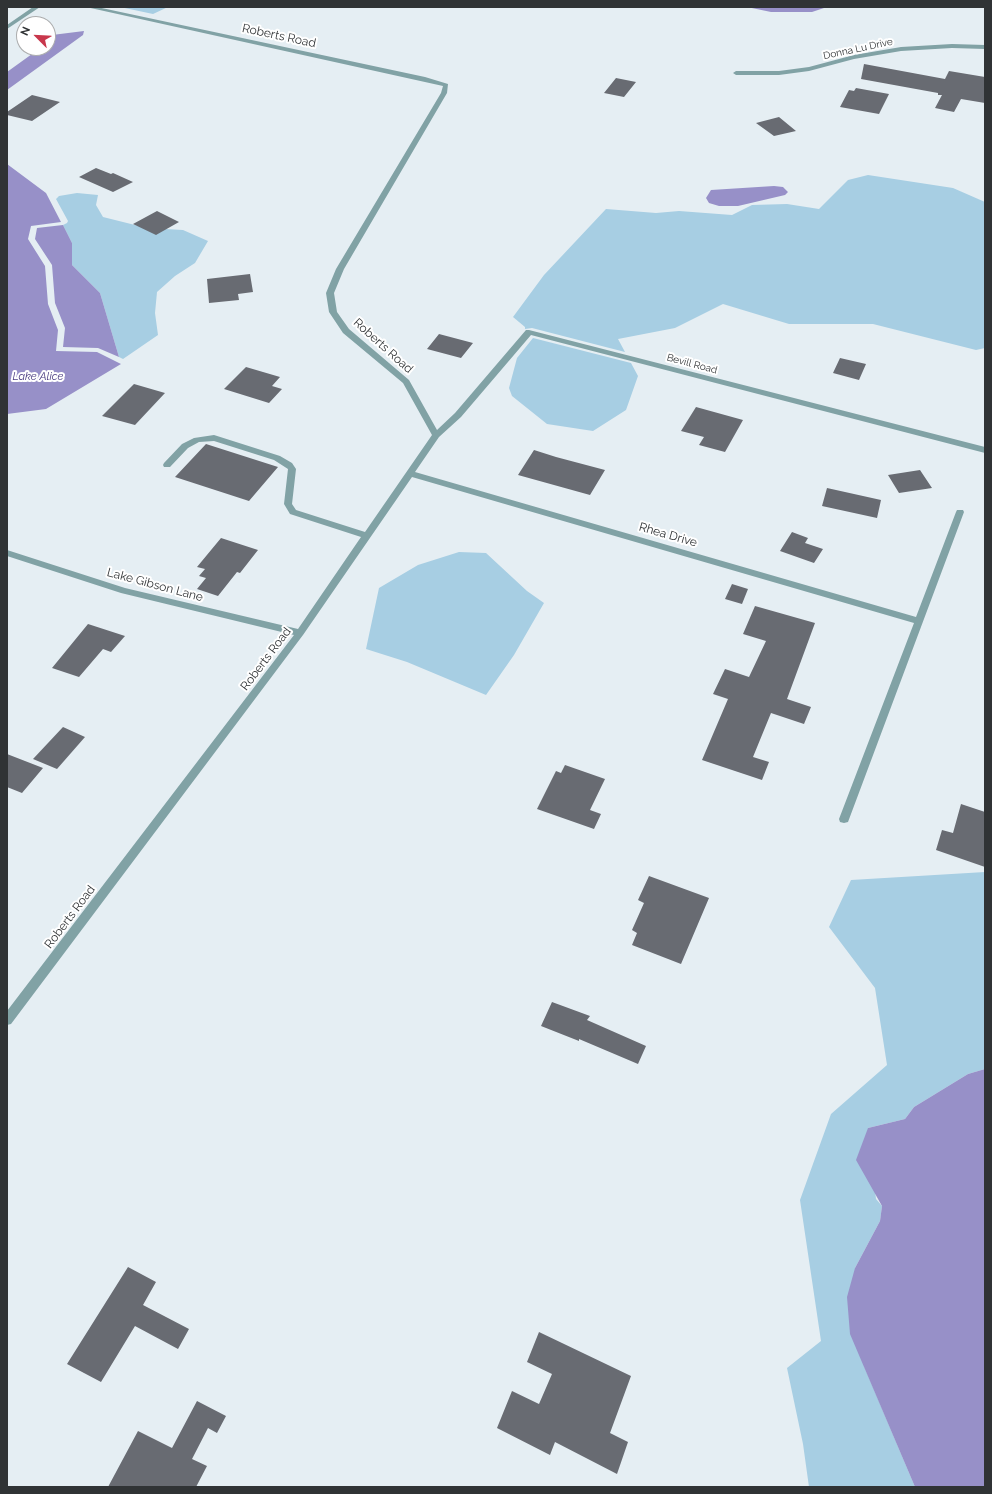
<!DOCTYPE html>
<style>
body{margin:0}
#map{position:relative;width:992px;height:1494px;overflow:hidden;background:#e5eef3;font-family:Raleway,sans-serif}
canvas{display:block}
.frame{position:absolute;inset:0;border:8px solid #303335;pointer-events:none}
.north{position:absolute;left:16px;top:16px;width:40px;height:40px;box-sizing:border-box;background:#fff;border:1px solid #acadae;border-radius:50%;rotate:294deg;font-size:11px;font-weight:700;line-height:16px;text-align:center;color:#303335}
.north::after{content:'';display:block;margin:auto;width:14px;height:18px;background:#c8374c;clip-path:polygon(50% 0,100% 100%,50% 72%,0 100%)}
</style>
<div id="map">
<canvas width="992" height="1494"></canvas>
<div class="frame"></div>
<div class="north">N</div>
</div>
<script>
const g = document.querySelector('canvas').getContext('2d');
g.lineJoin = 'round';
function fill(path, color) { g.fillStyle = color; g.fill(path, 'evenodd'); }
const toPath = rows => new Path2D(rows.map(r => 'M' + r).join(''));
function drawText(font, color, halo, rows, align = 'center') {
  g.font = font + ' Raleway,sans-serif'; g.lineWidth = 4; g.setLineDash([]); g.textBaseline = 'middle'; g.strokeStyle = halo; g.fillStyle = color; for (const [text, x, y, turn = 0] of rows) {
    g.save(); g.translate(x, y); g.rotate((+turn || 0) * Math.PI / 180); g.textAlign = isNaN(turn) ? turn : align; if (halo) g.strokeText(text, 0, 0); g.fillText(text, 0, 0); g.restore();
  }
}
fill(toPath([
 [120,7,168,7,153,14],
 [868,175,953,188,985,202,985,348,976,350,873,324,789,324,723,304,675,328,618,339,625,352,532,328,525,329,525,327,513,317,544,275,606,209,656,213,679,211,732,215,752,205,787,204,819,209,848,180],
 [77,193,98,195,96,205,103,217,147,228,183,230,208,241,195,263,175,276,157,292,155,313,158,335,123,359,119,357,100,293,72,265,72,243,63,225,67,223,68,221,56,199,59,196],
 [533,338,631,363,638,376,626,410,593,431,547,424,512,396,509,388,517,358],
 [459,552,486,553,527,591,544,603,514,655,486,695,407,662,366,649,379,588,418,565],
 [985,872,985,1069,968,1074,914,1107,905,1119,868,1128,876,1199,882,1206,880,1221,855,1268,864,1366,915,1487,809,1487,803,1444,787,1368,821,1341,800,1200,831,1114,887,1065,875,988,829,927,851,880]
]), '#a7cee3');
fill(toPath([
 [747,7,827,7,812,12,771,12],
 [84,31,83,35,7,90,7,72,32,54,34,48,48,48,48,38,52,35],
 [7,164,46,193,61,222,31,226,28,239,45,266,48,304,58,330,56,351,97,352,121,364,46,409,7,414],
 [774,186,783,187,788,192,785,195,738,206,719,206,709,203,706,198,711,190],
 [63,225,72,243,72,265,100,293,119,357,98,348,63,347,65,328,55,303,52,265,35,239,37,228],
 [985,1069,985,1487,915,1487,850,1334,847,1297,855,1268,880,1221,882,1206,856,1160,868,1128,905,1119,914,1107,968,1074]
]), '#9790c8');
fill(toPath([
 [864,64,945,79,949,71,985,77,985,103,961,99,954,112,935,108,942,95,938,95,938,93,861,79],
 [616,78,636,82,624,97,604,93],
 [856,88,889,94,879,114,840,107,849,90,854,91],
 [32,95,60,102,32,121,7,115,7,112],
 [779,117,796,131,774,136,756,123],
 [96,168,111,174,113,173,133,182,113,192,79,177],
 [157,211,179,222,156,235,133,224],
 [250,274,253,292,238,294,239,300,209,303,207,279],
 [439,334,473,343,461,358,427,349],
 [840,358,866,364,859,380,833,373],
 [246,367,280,377,272,386,282,389,269,403,224,389],
 [134,384,165,393,135,425,102,416],
 [696,407,743,420,725,452,699,445,704,437,681,431],
 [206,444,278,467,249,501,175,477],
 [534,450,556,457,605,470,590,495,518,475],
 [920,470,932,488,899,493,888,475],
 [827,488,881,500,877,518,822,506],
 [792,532,808,538,805,543,823,549,814,563,780,551],
 [221,538,258,550,240,573,237,572,218,596,197,589,206,578,199,576,205,569,197,567],
 [732,584,748,589,742,604,725,599],
 [755,606,815,623,787,699,811,707,804,724,771,713,753,757,769,762,762,780,702,760,728,699,713,694,725,669,749,677,766,641,743,634],
 [88,624,125,636,111,652,103,649,79,677,52,668],
 [63,727,85,737,57,769,33,759],
 [7,754,43,768,22,793,7,787],
 [565,765,605,779,590,810,601,814,594,829,537,809,556,771,561,773],
 [961,804,985,812,985,867,936,850,942,830,953,833],
 [649,876,709,898,681,964,632,945,637,933,632,930,644,903,638,900],
 [552,1002,590,1016,587,1020,646,1046,638,1064,579,1039,579,1041,541,1026],
 [128,1267,156,1282,143,1305,189,1329,178,1349,135,1326,101,1382,67,1364],
 [539,1332,631,1376,610,1433,628,1442,617,1474,555,1442,550,1455,497,1428,512,1391,539,1404,552,1374,527,1362],
 [197,1401,226,1416,217,1433,208,1428,192,1459,207,1466,196,1487,108,1487,138,1431,172,1448]
]), '#686b72');
fill(toPath([
 [33,7,40,7,7,29,7,25,33,7],
 [86,7,97,7,425,77,448,84,447,93,344,269,334,293,337,312,349,329,409,380,437,430,455,413,526,330,529,330,985,447,985,453,531,335,461,417,439,437,415,472,916,617,956,512,957,510,963,510,964,512,848,822,844,823,840,822,839,819,914,623,412,477,303,635,11,1024,7,1025,7,1011,294,635,121,593,7,556,7,550,125,588,298,629,361,537,290,514,284,504,288,469,274,460,214,441,199,442,188,448,170,467,164,467,163,465,164,463,182,444,194,438,214,435,280,456,292,463,296,469,292,504,296,510,365,532,432,435,403,383,343,333,329,312,326,293,336,269,441,93,443,86,86,7],
 [952,44,985,45,985,49,952,48,901,51,854,59,809,71,779,75,736,75,733,73,736,71,779,71,809,67,854,55,901,47,952,44]
]), '#81a2a5');
drawText('10px', '#303335', '#fff', [
 ["Donna Lu Drive",858,49,-12],
 ["Bevill Road",692,364,15]
]);
drawText('italic 11px', '#4a3c81', '#fff', [
 ["Lake Alice",38,377]
]);
drawText('12px', '#303335', '#fff', [
 ["Roberts Road",279,36,12],
 ["Roberts Road",383,346,42],
 ["Rhea Drive",668,535,16],
 ["Lake Gibson Lane",155,585,15],
 ["Roberts Road",266,659,-53],
 ["Roberts Road",70,917,-53]
]);
</script>
